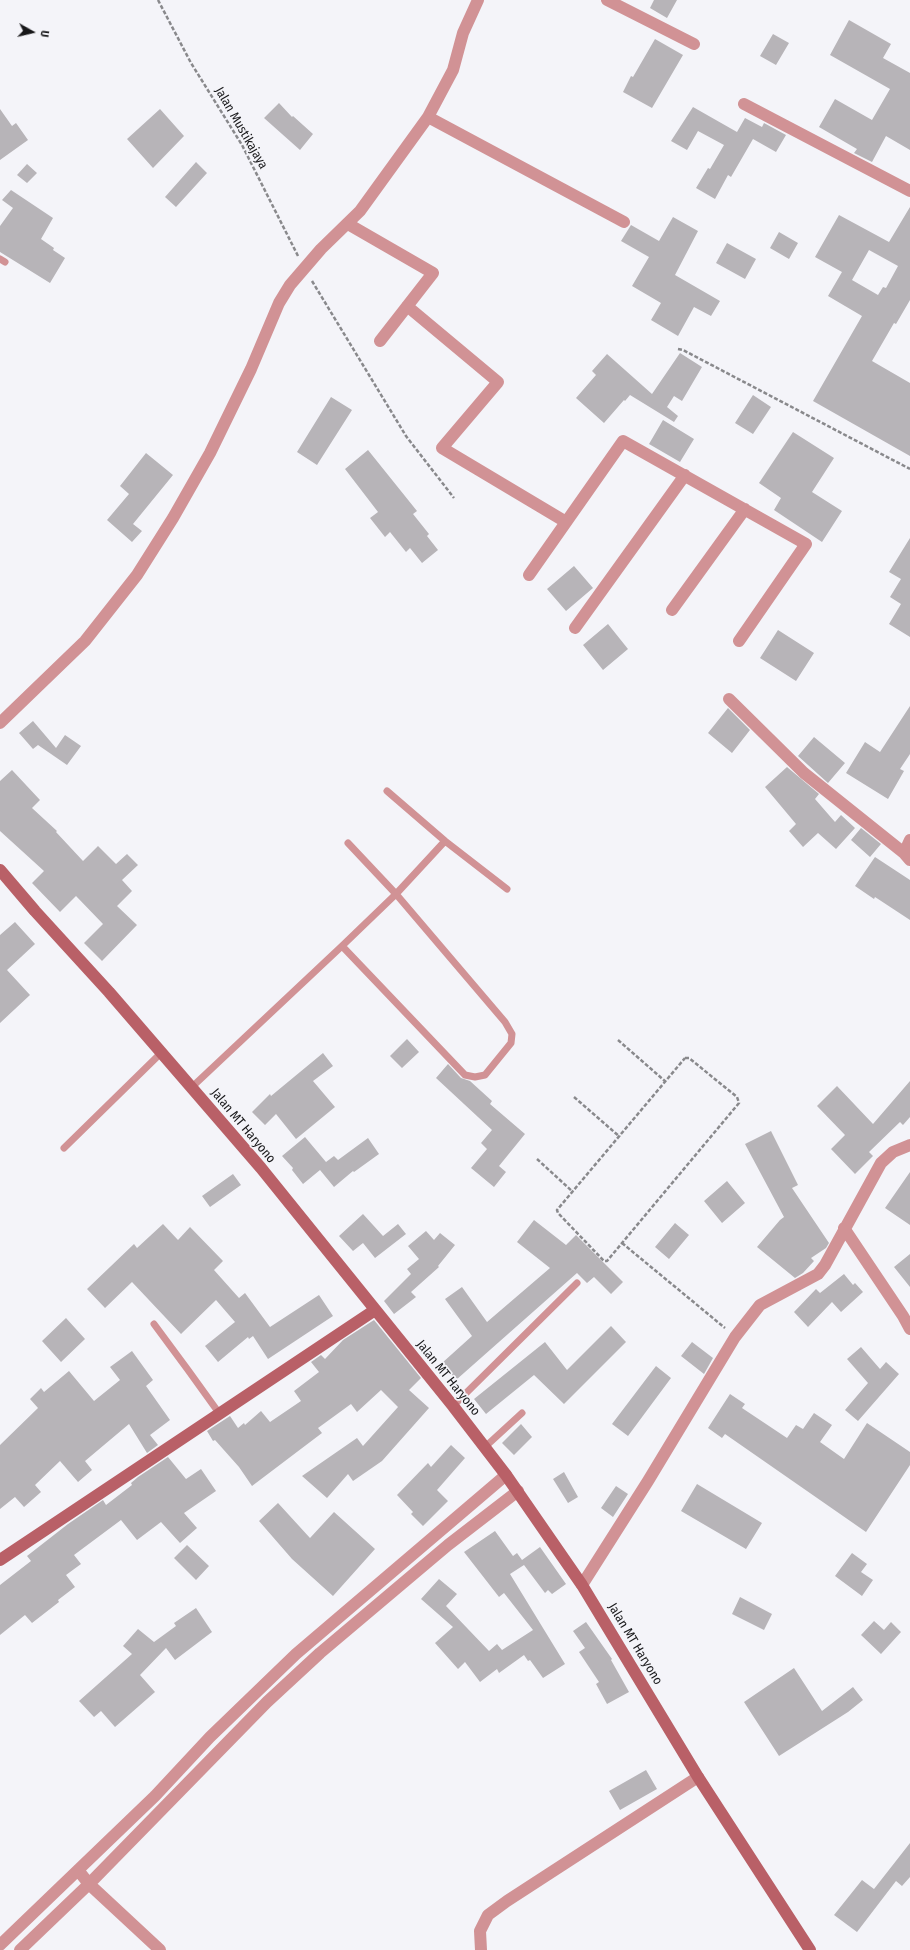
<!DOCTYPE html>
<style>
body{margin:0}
#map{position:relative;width:910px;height:1950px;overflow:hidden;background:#f4f4f9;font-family:"Fira Sans Condensed",sans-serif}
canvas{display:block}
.north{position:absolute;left:12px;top:12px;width:40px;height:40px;-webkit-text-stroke:3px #f4f4f9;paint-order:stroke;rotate:98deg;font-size:11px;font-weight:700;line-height:16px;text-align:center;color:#171719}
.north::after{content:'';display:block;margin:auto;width:14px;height:18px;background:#171719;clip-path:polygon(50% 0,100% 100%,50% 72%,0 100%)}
</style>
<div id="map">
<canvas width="910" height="1950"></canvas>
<div class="north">U</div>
</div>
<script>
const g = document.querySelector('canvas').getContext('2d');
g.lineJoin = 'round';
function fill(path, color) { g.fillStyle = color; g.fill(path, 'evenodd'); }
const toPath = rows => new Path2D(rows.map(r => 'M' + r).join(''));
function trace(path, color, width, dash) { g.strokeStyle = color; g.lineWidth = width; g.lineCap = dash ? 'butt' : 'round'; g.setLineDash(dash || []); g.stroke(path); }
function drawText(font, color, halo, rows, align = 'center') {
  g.font = font + ' "Fira Sans Condensed",sans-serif'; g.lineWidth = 3.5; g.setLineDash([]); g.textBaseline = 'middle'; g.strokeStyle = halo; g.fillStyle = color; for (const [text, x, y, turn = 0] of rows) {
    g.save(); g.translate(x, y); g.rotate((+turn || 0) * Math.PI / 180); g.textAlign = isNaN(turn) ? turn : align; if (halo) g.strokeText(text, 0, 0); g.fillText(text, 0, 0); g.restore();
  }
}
fill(toPath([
 [654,0,677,0,667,18,650,8],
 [849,20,891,44,883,58,910,73,910,150,886,136,872,162,854,153,857,149,819,127,835,99,872,120,890,89,830,55],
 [773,34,789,43,776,65,760,56],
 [655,39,683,55,652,108,623,92,631,76,633,77],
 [279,103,292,117,293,116,313,134,300,150,264,118],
 [693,107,737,132,745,118,762,127,764,123,786,135,776,152,753,139,731,177,728,175,715,199,696,188,708,168,710,169,724,145,698,131,687,150,671,141],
 [0,109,12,126,16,123,28,140,0,160],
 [160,109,184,136,153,168,127,139],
 [196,162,207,173,176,207,165,197],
 [27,164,37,173,27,183,17,175],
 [11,190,53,218,41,239,54,248,53,250,65,258,50,283,0,252,0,226,13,208,2,200],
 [910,207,910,300,896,324,894,323,872,361,910,383,910,456,813,401,862,316,828,296,842,272,815,257,839,215,889,242],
 [869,250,898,266,886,288,883,287,878,295,852,280],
 [673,217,698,231,675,275,720,301,711,316,694,307,678,336,651,320,661,303,632,286,649,257,621,241,631,225,659,241],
 [779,232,798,243,789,259,770,248],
 [727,243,756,259,745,279,716,263],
 [680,353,702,367,682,401,674,396,667,407,678,416,674,422,630,395,625,401,624,400,604,423,576,398,596,375,592,371,607,354,652,394],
 [753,395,771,407,753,434,735,423],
 [331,397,352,410,317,465,297,452],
 [663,420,694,439,680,462,649,444],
 [793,432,834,458,812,492,842,511,822,542,774,510,781,498,759,483],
 [368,450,417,511,413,514,429,534,427,536,438,550,422,563,410,548,406,552,390,532,385,537,370,518,378,512,345,469],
 [146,453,173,475,133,524,142,531,132,542,107,520,129,494,120,486],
 [910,538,910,637,889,624,901,604,890,597,901,579,889,572],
 [574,566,593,588,566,611,547,589],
 [608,624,628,649,603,670,583,645],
 [778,630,814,653,796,681,760,658],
 [910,706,910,754,900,769,904,771,888,799,846,773,865,742,880,752],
 [728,708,750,730,732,753,708,733],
 [33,721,56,748,65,735,81,746,67,765,38,745,33,749,19,733],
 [814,737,845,763,828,783,798,756],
 [787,767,819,794,815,799,835,822,841,815,855,828,836,849,818,833,803,847,789,831,796,824,765,787],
 [12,770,40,800,32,808,57,831,56,832,83,861,98,846,116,864,127,854,138,865,122,880,132,891,117,906,137,925,102,961,84,943,103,924,76,896,60,912,32,883,44,871,0,831,0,781],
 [861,828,881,844,870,857,851,840],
 [875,857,910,880,910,920,875,897,874,899,855,886],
 [15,922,35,944,7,970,30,995,0,1023,0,935],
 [407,1039,419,1052,402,1068,390,1056],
 [323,1053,333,1066,313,1081,335,1107,296,1139,276,1114,265,1125,252,1112,270,1094,271,1096],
 [448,1064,461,1078,470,1081,492,1101,490,1104,525,1134,499,1166,506,1172,494,1187,471,1168,487,1149,481,1143,492,1130,436,1078],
 [910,1081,910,1117,903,1125,900,1122,869,1152,873,1156,855,1174,831,1149,845,1135,817,1106,837,1086,873,1124],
 [771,1131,798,1185,792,1188,829,1243,826,1248,811,1258,814,1261,803,1273,795,1278,757,1247,780,1220,784,1217,745,1144],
 [305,1137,326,1162,334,1156,338,1160,368,1138,379,1154,354,1172,353,1171,334,1187,320,1170,303,1184,292,1170,293,1168,282,1156],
 [910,1172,910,1225,885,1208],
 [233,1174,241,1185,210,1207,202,1196],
 [727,1181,745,1203,722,1223,704,1201],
 [363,1214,383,1236,398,1224,406,1234,375,1258,363,1243,353,1251,339,1236],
 [534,1220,566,1245,576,1235,623,1282,611,1294,594,1277,587,1283,577,1273,456,1380,442,1363,472,1336,445,1299,462,1287,487,1322,550,1268,517,1242],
 [675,1223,689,1235,669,1259,655,1247],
 [163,1224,178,1240,190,1227,223,1261,214,1270,239,1298,245,1293,270,1327,319,1295,333,1316,268,1359,253,1336,249,1339,248,1337,218,1362,205,1346,235,1322,216,1300,181,1334,132,1282,105,1308,87,1289,134,1244,137,1248],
 [426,1231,434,1240,440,1233,455,1245,438,1266,439,1267,411,1292,416,1297,394,1314,384,1301,411,1274,407,1269,419,1259,408,1246],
 [910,1254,910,1287,894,1267],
 [844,1274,853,1285,855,1283,863,1292,841,1312,832,1302,808,1327,794,1312,816,1289,820,1293],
 [66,1318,85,1339,61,1362,42,1341],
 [374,1320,421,1378,409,1390,429,1408,382,1461,353,1481,348,1474,327,1498,302,1476,357,1438,363,1446,398,1407,381,1390,357,1412,351,1404,318,1428,322,1433,252,1486,239,1467,215,1440,213,1441,207,1431,230,1416,238,1428,244,1423,245,1425,261,1411,270,1422,301,1401,294,1391,319,1372,311,1362,321,1355,325,1359,343,1340],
 [611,1326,626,1342,564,1404,534,1375,486,1414,474,1399,545,1342,567,1370],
 [692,1342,713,1358,704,1374,681,1356],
 [861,1347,880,1369,886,1362,899,1374,858,1421,845,1410,868,1383,847,1359],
 [132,1351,153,1380,146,1386,170,1420,150,1435,158,1445,147,1453,129,1424,85,1461,92,1470,78,1482,60,1461,35,1485,41,1492,24,1507,15,1497,0,1509,0,1445,38,1408,30,1399,41,1388,44,1392,69,1371,94,1401,120,1380,110,1367],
 [656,1366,671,1378,628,1436,612,1424],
 [730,1394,745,1404,742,1408,787,1438,796,1425,803,1429,814,1413,832,1425,820,1442,844,1459,867,1423,910,1452,910,1465,866,1532,725,1434,722,1438,708,1428],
 [521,1424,532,1437,514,1455,502,1443],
 [451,1445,465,1458,437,1490,448,1501,423,1526,411,1514,413,1512,397,1495,428,1463,431,1467],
 [168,1457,186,1479,201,1469,216,1491,184,1513,197,1528,180,1543,161,1522,137,1540,121,1520,74,1555,81,1564,66,1575,75,1587,58,1600,59,1602,32,1623,25,1615,0,1635,0,1585,31,1561,27,1556,68,1524,103,1500,106,1505,132,1485,131,1483,138,1477],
 [564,1472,578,1497,568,1503,553,1479],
 [697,1484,762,1523,746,1549,681,1511],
 [616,1486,628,1494,613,1517,601,1508],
 [278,1503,310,1538,334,1512,375,1549,333,1596,292,1559,259,1521],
 [495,1531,513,1556,517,1553,522,1560,540,1547,566,1584,552,1594,548,1590,545,1593,524,1565,510,1574,565,1664,543,1678,530,1660,528,1661,524,1655,499,1673,497,1669,480,1682,465,1662,458,1669,435,1643,453,1627,421,1599,439,1579,457,1594,446,1606,489,1651,497,1644,502,1650,533,1630,504,1593,499,1597,464,1552],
 [187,1545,209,1566,196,1580,174,1558],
 [852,1553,867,1564,861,1572,873,1580,862,1596,835,1576],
 [740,1597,772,1614,764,1630,732,1614],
 [196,1608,212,1632,175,1660,166,1648,140,1675,155,1692,115,1727,101,1711,94,1717,79,1701,132,1654,123,1646,138,1629,154,1642,176,1626,174,1623],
 [874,1621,884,1630,891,1622,901,1632,881,1654,861,1635],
 [586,1622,612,1659,611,1660,629,1692,607,1704,596,1684,599,1682,579,1652,585,1648,573,1631],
 [794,1668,822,1711,853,1687,863,1700,848,1712,779,1756,744,1702],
 [646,1770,657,1789,620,1810,609,1791],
 [910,1843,910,1877,902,1886,896,1881,857,1932,834,1915,862,1880,874,1889]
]), '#b7b4b8');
trace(toPath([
 [158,0,191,63,242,145,298,256],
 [312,281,406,436,454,498],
 [678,349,683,350,910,469],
 [618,1040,666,1082],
 [685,1058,689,1058,737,1097,739,1103,607,1261,604,1261,558,1213,557,1210,685,1058],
 [574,1097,620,1137],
 [537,1159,573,1192],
 [622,1243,725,1328]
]), '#89898c', 2.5, [4, 2]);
trace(toPath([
 [0,259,5,262],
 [387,791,445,841,507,889],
 [342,946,465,1075,475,1077,485,1075,511,1043,512,1034,505,1022,396,894,348,843],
 [192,1087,342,946,396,894,445,841],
 [64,1148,161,1053],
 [154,1324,188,1370,219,1413],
 [453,1406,577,1283],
 [485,1447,522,1413]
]), '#d19295', 7);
trace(toPath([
 [607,0,694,44],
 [744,104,910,191],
 [428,117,624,222],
 [348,224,433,273,380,341],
 [407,306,498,382,442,448,566,522],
 [529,575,623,441,806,544,739,641],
 [672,610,745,509],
 [575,628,685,475],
 [729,699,804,773,904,853],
 [0,723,85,641,137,575,173,518,210,453,251,369,279,303,290,285,321,249,360,211,428,117,453,70,463,33,478,0],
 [910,840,904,853,910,860],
 [844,1228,903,1316,910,1329],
 [582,1585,648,1481,735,1337,760,1305,818,1274,825,1265,881,1163,893,1152,910,1145],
 [78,1870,89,1884,160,1950],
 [0,1945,155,1796,210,1737,296,1654,506,1475],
 [20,1950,89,1884,267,1702,320,1653,448,1545,518,1491],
 [481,1950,480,1931,488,1915,507,1901,698,1777]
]), '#d19295', 12);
trace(toPath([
 [0,870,35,911,109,992,261,1168,453,1406,506,1475,582,1585,698,1777,810,1950],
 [0,1560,375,1310]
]), '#b96067', 12);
drawText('13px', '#171719', '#f4f4f9', [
 ["Jalan Mustikajaya",241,128,60],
 ["Jalan MT Haryono",243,1126,50],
 ["Jalan MT Haryono",448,1378,51],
 ["Jalan MT Haryono",635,1644,59]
]);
</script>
